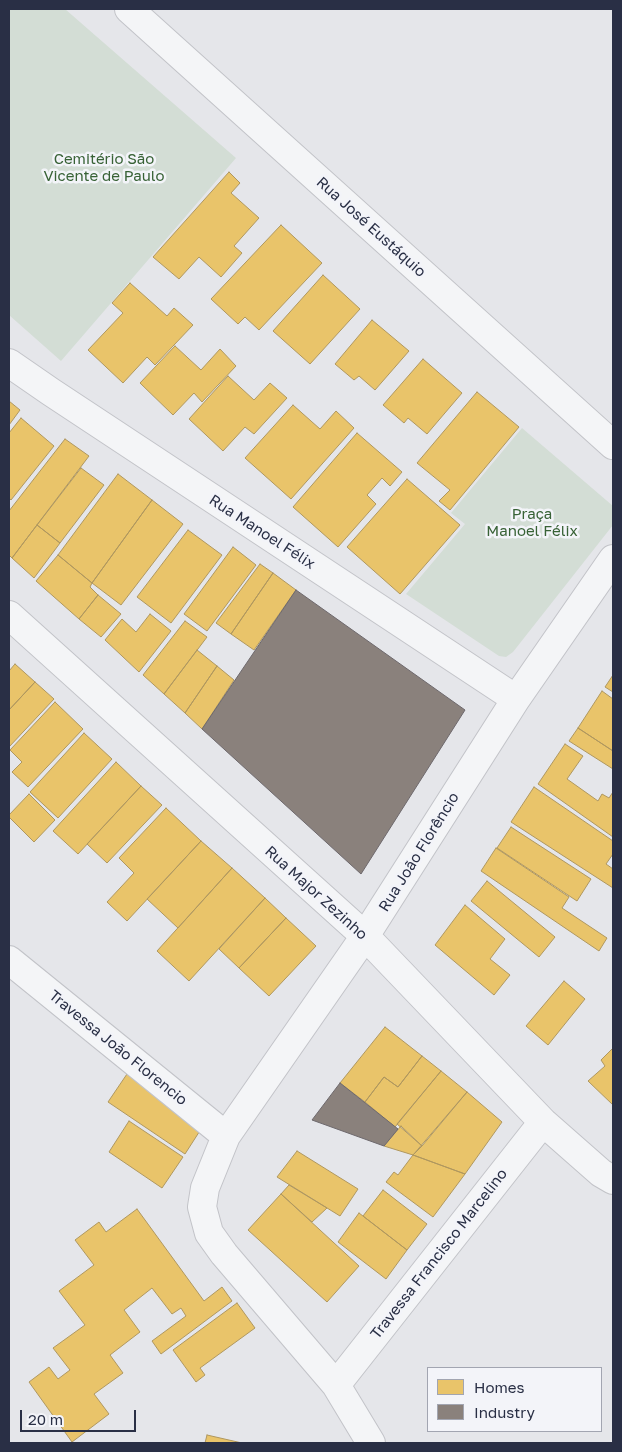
<!DOCTYPE html>
<meta charset="utf-8">
<style>
body{margin:0}
#map{position:relative;width:622px;height:1452px;overflow:hidden;background:#e5e6ea;font-family:"Golos Text",sans-serif}
canvas{display:block}
.frame{position:absolute;inset:0;border:10px solid #292f45;pointer-events:none}
.legend{position:absolute;left:427px;top:1367px;width:175px;height:65px;box-sizing:border-box;background:#f3f4f9;border:1px solid #a2a5b1;margin:0;padding:6px 9px;list-style:none;font-size:15px;color:#292f45}
.legend li{display:flex;align-items:center;gap:10px;height:25px}
.legend b{width:25px;border:1px solid #a2a5b1}
.scale{position:absolute;left:20px;top:1410px;width:116px;height:22px;box-sizing:border-box;border:2px solid #292f45;border-top:0;padding-left:6px;font-size:15px;line-height:18px;white-space:nowrap;color:#292f45;-webkit-text-stroke:4px #f3f4f9;paint-order:stroke}
</style>
<div id="map">
<canvas width="622" height="1452"></canvas>
<div class="frame"></div>
<ul class="legend">
<li><b style="height:14px;background:#e9c46a"></b>Homes</li>
<li><b style="height:14px;background:#8a817c"></b>Industry</li>
</ul>
<div class="scale">20 m</div>
</div>
<script>
const g = document.querySelector('canvas').getContext('2d');
g.lineJoin = 'round';
function fill(path, color) { g.fillStyle = color; g.fill(path, 'evenodd'); }
const toPath = rows => new Path2D(rows.map(r => 'M' + r).join(''));
function trace(path, color, width, dash) { g.strokeStyle = color; g.lineWidth = width; g.lineCap = dash ? 'butt' : 'round'; g.setLineDash(dash || []); g.stroke(path); }
function drawText(font, color, halo, rows, align = 'center') {
  g.font = font + ' "Golos Text",sans-serif'; g.lineWidth = 5; g.setLineDash([]); g.textBaseline = 'middle'; g.strokeStyle = halo; g.fillStyle = color; for (const [text, x, y, turn = 0] of rows) {
    g.save(); g.translate(x, y); g.rotate((+turn || 0) * Math.PI / 180); g.textAlign = isNaN(turn) ? turn : align; if (halo) g.strokeText(text, 0, 0); g.fillText(text, 0, 0); g.restore();
  }
}
fill(toPath([
 [9,9,65,9,236,158,61,361,9,315],
 [522,428,613,506,613,525,513,652,506,657,499,656,406,594,465,524,451,513]
]), '#d3ddd5');
const homes = toPath([
 [229,172,240,183,231,193,259,218,234,246,242,253,221,277,199,257,179,279,153,257,229,172],
 [281,225,322,263,259,330,245,317,238,324,211,299,281,225],
 [323,275,360,309,310,364,273,331,323,275],
 [130,283,167,316,174,308,193,325,155,365,147,357,123,383,88,350,123,313,112,303,130,283],
 [372,320,409,351,375,390,359,376,354,380,335,364,372,320],
 [175,346,201,370,220,349,236,366,202,402,194,393,173,415,140,383,175,346],
 [423,359,462,393,427,434,408,418,404,423,383,405,423,359],
 [228,376,254,400,270,383,287,398,254,434,245,427,223,451,189,419,228,376],
 [477,392,519,427,450,510,439,501,450,490,417,463,477,392],
 [9,401,20,410,9,425,9,401],
 [293,405,320,429,336,411,354,428,291,499,245,458,293,405],
 [21,418,54,446,11,500,9,498,9,433,21,418],
 [357,433,402,472,390,486,382,478,367,495,376,504,338,547,293,507,357,433],
 [65,439,89,456,12,558,9,555,9,511,65,439],
 [81,468,104,485,60,543,37,525,81,468],
 [118,474,152,500,92,583,58,555,118,474],
 [407,479,460,525,400,594,347,547,407,479],
 [152,500,183,524,121,605,92,583,152,500],
 [37,525,60,543,34,578,12,558,37,525],
 [188,530,222,555,171,623,137,597,188,530],
 [233,547,256,565,207,631,184,614,233,547],
 [58,555,92,583,90,587,98,595,79,619,36,581,58,555],
 [260,564,273,573,231,634,216,623,260,564],
 [273,573,296,590,254,650,231,634,273,573],
 [98,595,121,614,101,637,79,619,98,595],
 [150,614,171,631,139,672,105,640,122,619,136,632,150,614],
 [185,621,207,637,164,694,143,675,185,621],
 [197,650,217,666,185,713,164,694,197,650],
 [15,664,35,682,9,710,9,671,15,664],
 [217,666,234,680,202,729,185,713,217,666],
 [613,675,613,692,605,687,613,675],
 [35,682,54,699,9,747,9,710,35,682],
 [602,691,613,699,613,751,578,728,602,691],
 [55,702,83,729,28,787,12,772,22,762,10,750,55,702],
 [578,728,613,751,613,769,569,741,578,728],
 [84,733,112,759,58,818,30,792,84,733],
 [565,744,583,756,567,779,598,801,602,794,609,798,613,792,613,837,538,784,565,744],
 [116,762,141,786,78,854,53,831,116,762],
 [141,786,162,805,107,863,87,844,141,786],
 [534,787,613,841,613,854,606,864,613,869,613,888,511,822,534,787],
 [29,794,55,820,34,842,9,817,9,815,29,794],
 [166,808,201,841,127,921,107,902,134,873,119,858,166,808],
 [511,827,591,879,577,901,497,848,511,827],
 [201,841,232,868,178,928,147,899,201,841],
 [496,848,569,897,562,908,607,938,599,951,481,871,496,848],
 [232,868,265,898,189,981,157,951,232,868],
 [487,881,555,937,539,957,471,901,487,881],
 [265,898,286,918,239,968,219,949,265,898],
 [465,905,505,939,490,959,510,975,494,995,435,945,465,905],
 [286,918,316,946,269,996,239,968,286,918],
 [564,981,585,999,548,1045,526,1026,564,981],
 [385,1027,422,1056,398,1087,384,1077,365,1102,340,1083,385,1027],
 [613,1048,613,1105,588,1081,605,1066,601,1060,613,1048],
 [422,1056,441,1071,395,1127,365,1102,384,1077,398,1087,422,1056],
 [441,1071,467,1092,422,1146,397,1124,441,1071],
 [127,1074,203,1126,185,1154,108,1102,127,1074],
 [467,1092,502,1122,465,1174,413,1155,467,1092],
 [129,1121,183,1157,162,1188,109,1152,129,1121],
 [401,1126,422,1146,413,1155,384,1146,401,1126],
 [297,1151,358,1189,340,1216,277,1177,297,1151],
 [413,1155,465,1174,433,1217,386,1182,394,1172,398,1175,413,1155],
 [289,1185,327,1208,312,1222,281,1194,289,1185],
 [383,1190,427,1224,407,1250,363,1216,383,1190],
 [281,1194,359,1266,327,1302,248,1230,281,1194],
 [137,1209,204,1301,222,1287,232,1301,161,1354,152,1341,186,1316,181,1308,172,1314,152,1288,124,1310,140,1332,110,1355,123,1373,94,1394,109,1414,72,1442,29,1382,49,1367,58,1379,70,1370,53,1348,85,1325,59,1291,94,1265,75,1240,99,1222,106,1232,137,1209],
 [359,1213,407,1250,386,1279,338,1242,359,1213],
 [237,1303,255,1328,200,1368,205,1375,196,1382,173,1350,237,1303],
 [207,1435,242,1443,205,1443,207,1435]
]);
fill(homes, '#e9c46a');
trace(homes, '#af975f', 1);
const industry = toPath([
 [296,590,465,710,361,874,202,729,296,590],
 [340,1083,398,1129,384,1146,312,1120,340,1083]
]);
fill(industry, '#8a817c');
trace(industry, '#6d686c', 1);
const minor = toPath([
 [129,9,613,445],
 [9,363,51,392,516,699],
 [9,615,365,936,543,1122,601,1173,613,1180],
 [9,960,226,1136],
 [336,1385,543,1122],
 [371,1443,336,1385,224,1254,209,1233,202,1207,205,1188,226,1136,365,936,516,699,613,559]
]);
trace(minor, '#c2c3c8', 30);
trace(minor, '#f4f5f7', 28);
drawText('15px', '#386236', '#f3f4f9', [
 ["Cemitério São",104,159],
 ["Vicente de Paulo",104,176],
 ["Praça",532,514],
 ["Manoel Félix",532,531]
]);
drawText('15px', '#292f45', '#f3f4f9', [
 ["Rua José Eustáquio",371,227,42],
 ["Rua Manoel Félix",262,532,33],
 ["Rua João Florêncio",419,852,-58],
 ["Rua Major Zezinho",316,893,42],
 ["Travessa João Florencio",118,1048,39],
 ["Travessa Francisco Marcelino",439,1254,-52]
]);
</script>
